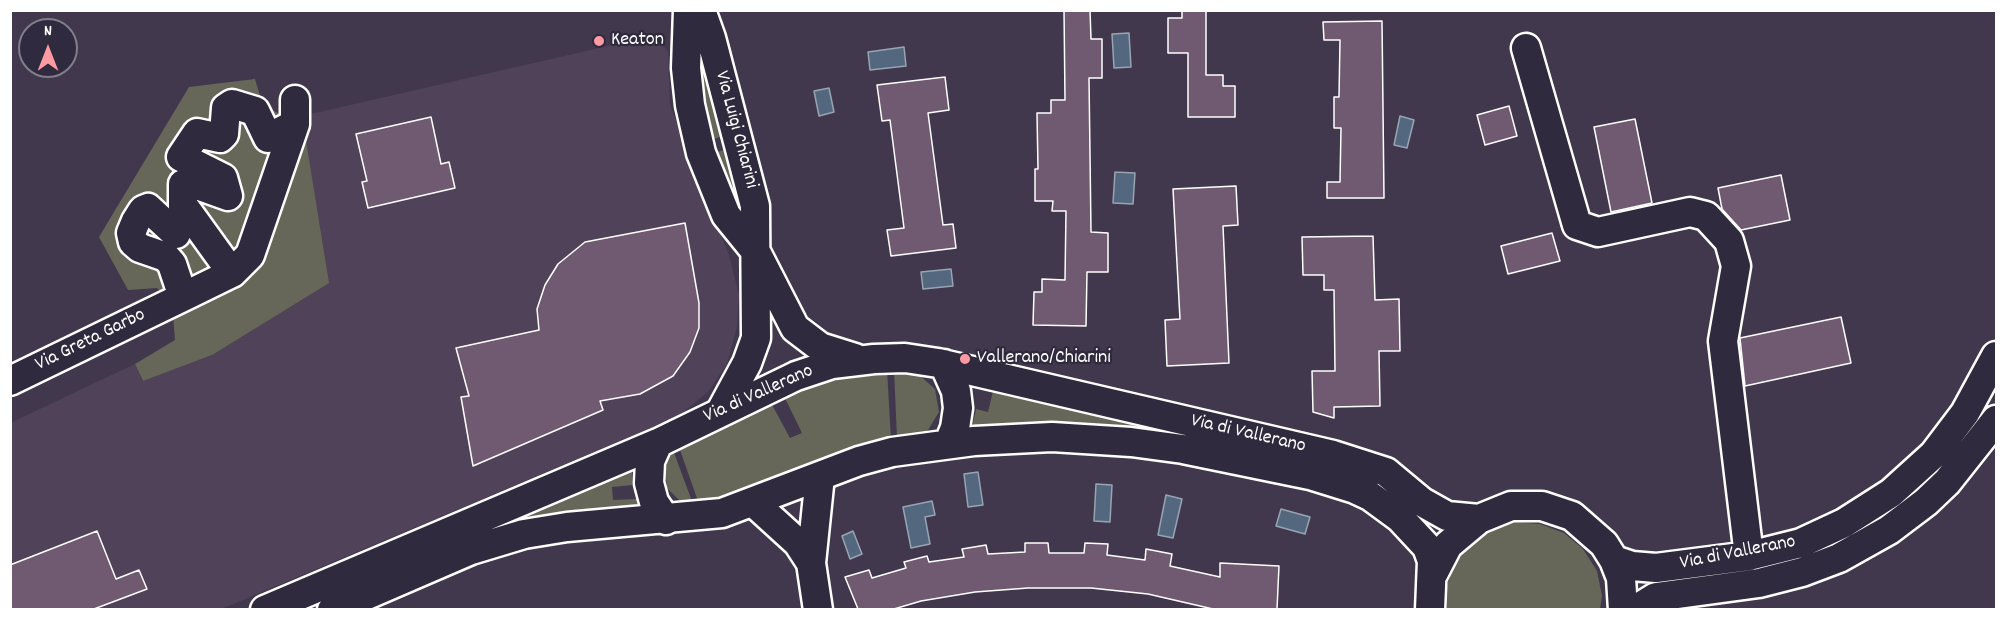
<!DOCTYPE html>
<style>
body{margin:0}
#map{position:relative;width:2007px;height:620px;overflow:hidden;background:#42384d;font-family:Dekko,sans-serif}
canvas{display:block}
.frame{position:absolute;inset:0;border:12px solid #fff;pointer-events:none}
.north{position:absolute;left:18px;top:18px;width:60px;height:60px;box-sizing:border-box;background:#2f2a3d;border:2px solid #827f8b;border-radius:50%;rotate:0deg;font-size:16px;font-weight:700;line-height:24px;text-align:center;color:#fff}
.north::after{content:'';display:block;margin:auto;width:21px;height:27px;background:#ff9aa2;clip-path:polygon(50% 0,100% 100%,50% 72%,0 100%)}
</style>
<div id="map">
<canvas width="2007" height="620"></canvas>
<div class="frame"></div>
<div class="north">N</div>
</div>
<script>
const g = document.querySelector('canvas').getContext('2d');
g.lineJoin = 'round';
function fill(path, color) { g.fillStyle = color; g.fill(path, 'evenodd'); }
const toPath = rows => new Path2D(rows.map(r => 'M' + r).join(''));
function trace(path, color, width, dash) { g.strokeStyle = color; g.lineWidth = width; g.lineCap = dash ? 'butt' : 'round'; g.setLineDash(dash || []); g.stroke(path); }
function drawText(font, color, halo, rows, align = 'center') {
  g.font = font + ' Dekko,sans-serif'; g.lineWidth = 4.5; g.setLineDash([]); g.textBaseline = 'middle'; g.strokeStyle = halo; g.fillStyle = color; for (const [text, x, y, turn = 0] of rows) {
    g.save(); g.translate(x, y); g.rotate((+turn || 0) * Math.PI / 180); g.textAlign = isNaN(turn) ? turn : align; if (halo) g.strokeText(text, 0, 0); g.fillText(text, 0, 0); g.restore();
  }
}
fill(toPath([
 [643,38,662,44,668,52,670,105,729,255,739,295,737,327,727,364,708,392,677,417,219,610,11,609,10,423,135,364,142,381,212,355,302,116]
]), '#504258');
fill(toPath([
 [702,57,728,135,709,140,702,105,699,59],
 [255,79,260,96,272,110,284,116,302,116,329,283,212,355,143,381,135,364,175,340,172,302,157,288,128,290,99,237,189,87],
 [730,148,744,201,736,205,714,153],
 [894,369,918,374,935,389,939,412,928,430,921,435,897,438],
 [887,370,891,439,870,443,699,504,679,447,770,401,790,438,802,433,783,394,838,375],
 [994,387,1192,436,972,428,976,409,988,412],
 [673,450,693,504,681,502,667,488,665,468],
 [632,466,632,485,612,487,613,500,637,499,642,508,483,533],
 [1515,522,1540,524,1564,533,1583,549,1597,571,1602,596,1600,609,1447,610,1446,589,1454,564,1469,544,1490,530]
]), '#666758');
const water = toPath([
 [1129,33,1131,67,1114,68,1112,34,1129,33],
 [904,47,906,66,870,70,868,52,904,47],
 [829,88,834,112,819,116,814,91,829,88],
 [1400,116,1414,120,1407,148,1394,145,1400,116],
 [1115,172,1135,173,1133,204,1113,203,1115,172],
 [951,269,953,286,923,289,921,272,951,269],
 [978,472,983,505,968,507,964,474,978,472],
 [1096,484,1112,485,1110,522,1094,521,1096,484],
 [1166,495,1182,499,1173,538,1158,535,1166,495],
 [932,501,935,515,925,517,930,544,911,548,903,507,932,501],
 [1281,509,1310,517,1305,534,1276,526,1281,509],
 [853,531,862,554,850,559,842,536,853,531]
]);
fill(water, '#53687f');
trace(water, '#98a4b2', 1.5);
const building = toPath([
 [1064,10,1090,10,1091,39,1102,39,1102,78,1089,78,1091,232,1108,233,1108,272,1087,272,1086,326,1033,325,1034,292,1042,292,1042,279,1065,280,1066,211,1052,211,1053,201,1035,201,1035,169,1038,169,1037,113,1051,113,1051,100,1065,100,1064,10],
 [1182,10,1206,11,1206,75,1223,75,1223,86,1235,86,1235,117,1188,117,1188,53,1168,53,1168,18,1182,18,1182,10],
 [1382,21,1384,198,1327,198,1327,182,1340,182,1341,128,1334,128,1334,97,1339,97,1340,40,1324,40,1323,22,1382,21],
 [945,77,949,110,928,113,943,225,953,224,956,248,891,256,887,230,904,228,890,120,882,121,877,85,945,77],
 [1509,106,1517,136,1485,145,1477,115,1509,106],
 [431,117,441,164,449,162,455,188,368,208,362,182,367,181,356,134,431,117],
 [1635,119,1652,203,1611,212,1594,127,1635,119],
 [1781,175,1790,220,1741,230,1722,209,1718,188,1781,175],
 [1236,186,1238,225,1223,226,1229,363,1167,366,1165,320,1180,319,1173,189,1236,186],
 [685,223,699,303,699,328,690,352,673,376,640,394,600,401,603,410,473,466,461,397,469,396,456,348,539,330,537,309,545,285,558,264,585,242,685,223],
 [1552,233,1560,261,1508,274,1501,246,1552,233],
 [1373,236,1375,300,1399,299,1400,351,1379,351,1380,406,1334,407,1334,418,1313,412,1312,371,1335,371,1334,290,1324,290,1324,275,1303,275,1302,237,1373,236],
 [1841,317,1851,363,1745,386,1740,338,1841,317],
 [97,531,116,579,139,570,147,589,94,609,10,609,10,565,97,531],
 [1025,543,1048,543,1049,553,1084,553,1085,543,1108,544,1107,555,1145,560,1146,549,1172,554,1170,566,1220,577,1220,563,1279,566,1277,609,1213,609,1148,594,1091,588,1028,588,975,592,921,601,894,609,858,609,845,577,869,570,872,578,906,568,904,562,927,556,929,562,964,557,962,549,986,545,988,554,1025,552,1025,543]
]);
fill(building, '#6f5a71');
trace(building, '#fff', 1.5);
const minor = toPath([
 [688,10,686,68,690,105,701,153,726,215,756,252,795,328,820,347,855,358],
 [701,10,711,38,755,206,756,338,747,363,721,411],
 [1526,48,1577,225,1598,232,1690,212,1706,216,1729,241,1736,266,1723,341,1749,556],
 [183,205,232,273],
 [183,297,232,273,250,255,295,124],
 [944,364,956,391,958,408,955,428,949,443],
 [10,381,183,297,172,264,166,257,140,248,133,242,131,233,136,221,143,210,148,208,176,234,183,214,183,184,189,182,228,196,223,178,181,157,197,133,220,138,224,134,226,108,232,104,255,111,268,138,295,124,295,100],
 [658,443,650,461,649,483,654,502,666,520],
 [753,502,798,543,811,563],
 [1614,560,1632,566,1656,568,1749,556,1801,543,1844,523,1891,493,1934,454,1965,413,1996,356],
 [1432,576,1448,545,1479,519,1511,506,1542,506,1572,516,1604,544,1614,560,1621,578,1623,610],
 [265,610,658,443,796,376,832,364,874,359,905,358,938,363,1333,455,1386,472,1422,502,1447,516,1479,519],
 [332,610,471,550,524,534,567,527,722,513,859,461,892,452,974,441,1052,437,1131,442,1183,449,1310,475,1355,489,1370,496,1400,518,1427,547,1432,561,1430,610],
 [818,610,811,563,820,476],
 [1635,610,1656,597,1759,583,1802,572,1839,558,1889,530,1926,502,1947,482,1996,420]
]);
trace(minor, '#fff', 33);
trace(minor, '#2f2a3d', 28);
for (const [x, y, r, color] of [
 [599,41,6,"#ff9aa2"],
 [965,359,6,"#ff9aa2"]
]) { const dot = new Path2D(); dot.arc(x, y, r, 0, 2 * Math.PI); g.fillStyle = color; g.fill(dot); trace(dot, '#2f2a3d', 2); }
drawText('20px', '#fff', '#2f2a3d', [
 ["Keaton",611,41],
 ["Vallerano/Chiarini",977,359]
], 'left');
drawText('20px', '#fff', '#2f2a3d', [
 ["Via Luigi Chiarini",735,130,75],
 ["Via Greta Garbo",91,341,-26],
 ["Via di Vallerano",759,395,-24],
 ["Via di Vallerano",1248,435,13],
 ["Via di Vallerano",1738,554,-11]
]);
</script>
